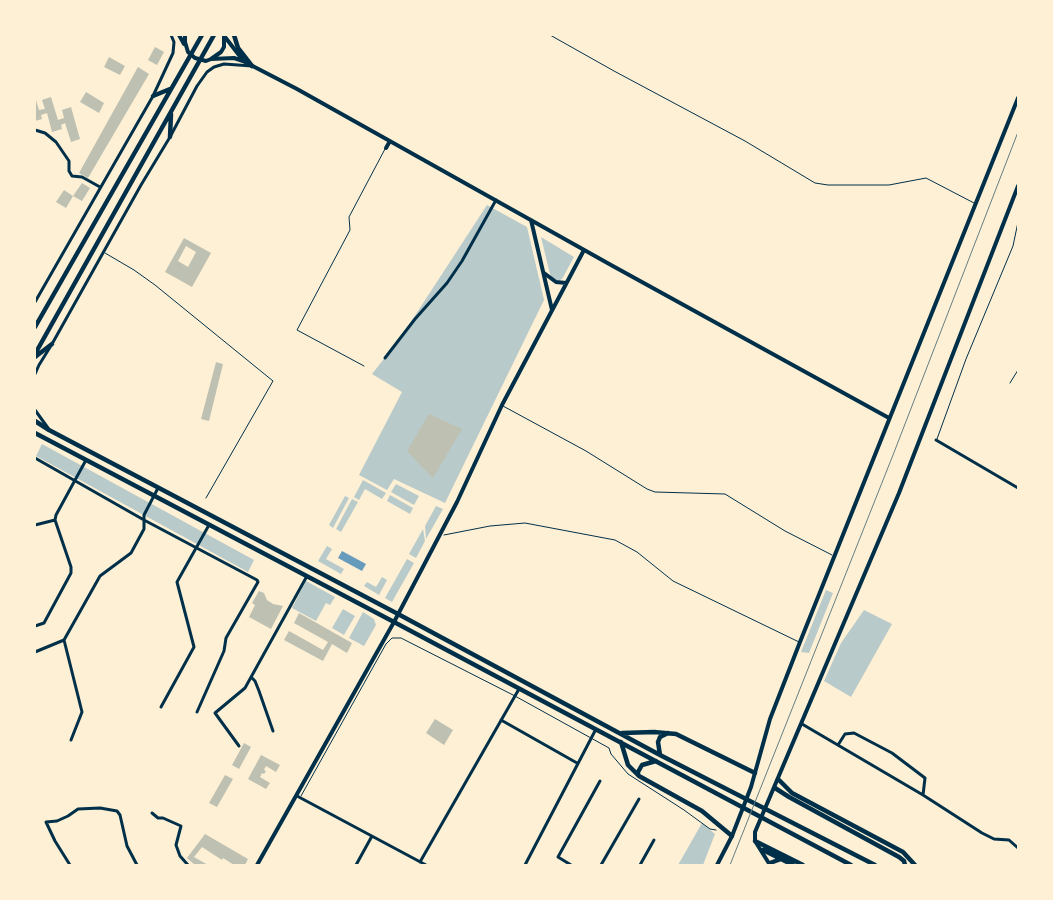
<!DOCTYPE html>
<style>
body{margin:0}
#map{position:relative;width:1053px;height:900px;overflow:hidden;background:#fdf0d5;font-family:"Noto Serif",serif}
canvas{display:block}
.frame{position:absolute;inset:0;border:36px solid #fdf0d5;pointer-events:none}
</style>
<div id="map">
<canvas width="1053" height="900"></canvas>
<div class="frame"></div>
</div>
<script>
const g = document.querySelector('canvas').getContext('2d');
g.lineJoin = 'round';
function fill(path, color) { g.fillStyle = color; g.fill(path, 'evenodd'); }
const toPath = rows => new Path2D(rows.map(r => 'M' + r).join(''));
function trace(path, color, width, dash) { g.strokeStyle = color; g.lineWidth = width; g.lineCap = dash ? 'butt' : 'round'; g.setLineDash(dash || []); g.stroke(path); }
fill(toPath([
 [487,205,527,227,544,300,445,503,394,479,387,490,359,475,402,392,372,374,401,337],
 [541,237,574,257,562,279,558,281,552,278,550,274],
 [42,444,254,560,248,572,36,456],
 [363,480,386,493,382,499,365,489,359,500,354,497],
 [396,484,419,496,414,505,391,492],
 [390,495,413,508,410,514,387,501],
 [345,496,349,498,333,528,329,525],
 [352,499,358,502,341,532,336,529],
 [436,506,443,509,426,539,425,526],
 [423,529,425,541,416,558,409,554],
 [327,546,332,549,326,559,344,569,341,574,318,561],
 [407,559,414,563,392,602,385,598],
 [382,577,387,580,379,595,364,586,367,582,376,587],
 [306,581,335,597,330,605,326,603,316,621,292,608],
 [826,590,833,593,809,653,801,652],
 [343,609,355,616,344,635,332,628],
 [864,610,892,624,851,697,824,681,841,643],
 [363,612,374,619,376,625,364,646,349,638],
 [702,823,715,834,703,865,678,865]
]), '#b9caca');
fill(toPath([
 [342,551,366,564,362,571,338,558]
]), '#669bbc');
fill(toPath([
 [155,47,164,52,157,65,148,60],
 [109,57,125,66,120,75,104,67],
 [138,67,149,74,88,178,79,173],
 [86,92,104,103,99,113,80,102],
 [35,97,39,110,45,109,42,100,51,97,58,120,64,118,62,110,71,107,80,139,71,142,65,123,61,125,62,129,52,132,47,113,41,115,42,119,35,121],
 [82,183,90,188,82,201,73,196,66,208,56,202,64,190,73,196],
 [184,238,211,253,192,287,165,272],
 [186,246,196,252,188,267,178,261],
 [216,362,223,364,209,421,201,419],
 [429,414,462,429,433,478,407,451],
 [259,591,264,593,267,600,273,604,283,606,271,629,249,617,255,605,252,603],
 [299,613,352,643,347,653,332,644,323,661,284,640,289,631,323,650,328,642,294,623],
 [435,719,453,730,444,745,426,733],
 [244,743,251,747,239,769,232,765],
 [261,755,280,765,276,772,266,766,264,770,266,771,264,774,262,773,260,777,270,783,266,789,248,779],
 [225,775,233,779,217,807,209,803],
 [205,834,248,859,245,865,234,865,223,858,222,860,202,847,194,857,208,865,195,865,187,858]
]), '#bec0b2');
trace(toPath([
 [550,35,614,71,745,141,815,183,828,185,889,185,926,178,974,203],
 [105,253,134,270,155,285,273,381,206,498],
 [364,366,297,330,350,230,349,217,385,149],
 [1010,383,1018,370],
 [503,406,586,451,647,489,655,492,725,494,785,531,832,555],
 [937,439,966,359,1013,246,1018,222],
 [444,535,490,526,525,523,615,540,637,552,673,581,799,642],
 [301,796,386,644,392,638,401,638,515,696,609,748,611,754,628,774,684,810,710,829,716,830]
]), '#003049', 1);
trace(toPath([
 [35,130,45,133,56,142,69,161,69,171,72,176,82,177,100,187],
 [35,302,153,96,173,53,174,42,171,35],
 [385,358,415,319,447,283,462,261,496,200],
 [35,374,39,365,52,344,141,185,170,137,197,86,207,72,214,67,224,64,252,66],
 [35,410,48,428],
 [936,440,1018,488],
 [35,458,144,520,257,580,258,582,226,638,224,651,197,712],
 [35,525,55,520],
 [35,626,44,623,71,573,71,567,55,520,56,515,86,460],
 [35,652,64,640],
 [251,677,255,681,259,691,273,731],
 [161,707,194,647,177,582,209,525],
 [501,720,577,763],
 [802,724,923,795,982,833,994,839,1009,840,1018,848],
 [71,740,82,712,64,640,100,576,131,553,144,529,144,515,158,488],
 [838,745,845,734,854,733,892,753,925,778,923,795],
 [239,746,215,713,245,688,307,576],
 [297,796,426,865],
 [152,813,158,818,163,818,181,826,176,845,180,856,188,865],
 [420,862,519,689],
 [70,865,55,841,46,822,57,821,68,816,78,809,100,808,117,811,120,815,127,846,137,865],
 [356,865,372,836],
 [525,865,596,729],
 [571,865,558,857,600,781],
 [601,865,639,799],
 [640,865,654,840]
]), '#003049', 3);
trace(toPath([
 [179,35,184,44],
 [185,35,185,42,188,52,195,58,206,61,211,59,221,52,224,47,224,35],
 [225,37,242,59],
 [211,59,234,58,243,61,297,89,611,265,889,418],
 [386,148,390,141],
 [531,220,552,310],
 [544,273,556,282,566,283],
 [257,865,394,622,457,502,502,405,584,250],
 [717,865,732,836,751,787,770,719,800,642,1018,98],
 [770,865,755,841,755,832,899,493,1018,186]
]), '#003049', 4);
trace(toPath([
 [35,421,49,430,398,614,660,755,875,865],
 [35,433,394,622,851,865],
 [622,733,654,732,676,734,755,773],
 [621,742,628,765,639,776,702,811,732,836],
 [660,755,658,742,660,737,668,733],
 [638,775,638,772,642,765,656,761],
 [778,779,792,793,903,852,915,865],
 [775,788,789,797,899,857,904,861,905,865],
 [755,841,803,865],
 [763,850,793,865],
 [770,863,781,859]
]), '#003049', 4.5);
trace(toPath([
 [234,35,238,48,252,66],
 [153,96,170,89],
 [170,137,171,114],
 [35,327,202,35],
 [35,354,214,35],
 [35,357,52,344]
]), '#003049', 4.5);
trace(toPath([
 [730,865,893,455,1018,132]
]), '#657d81', 1);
</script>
